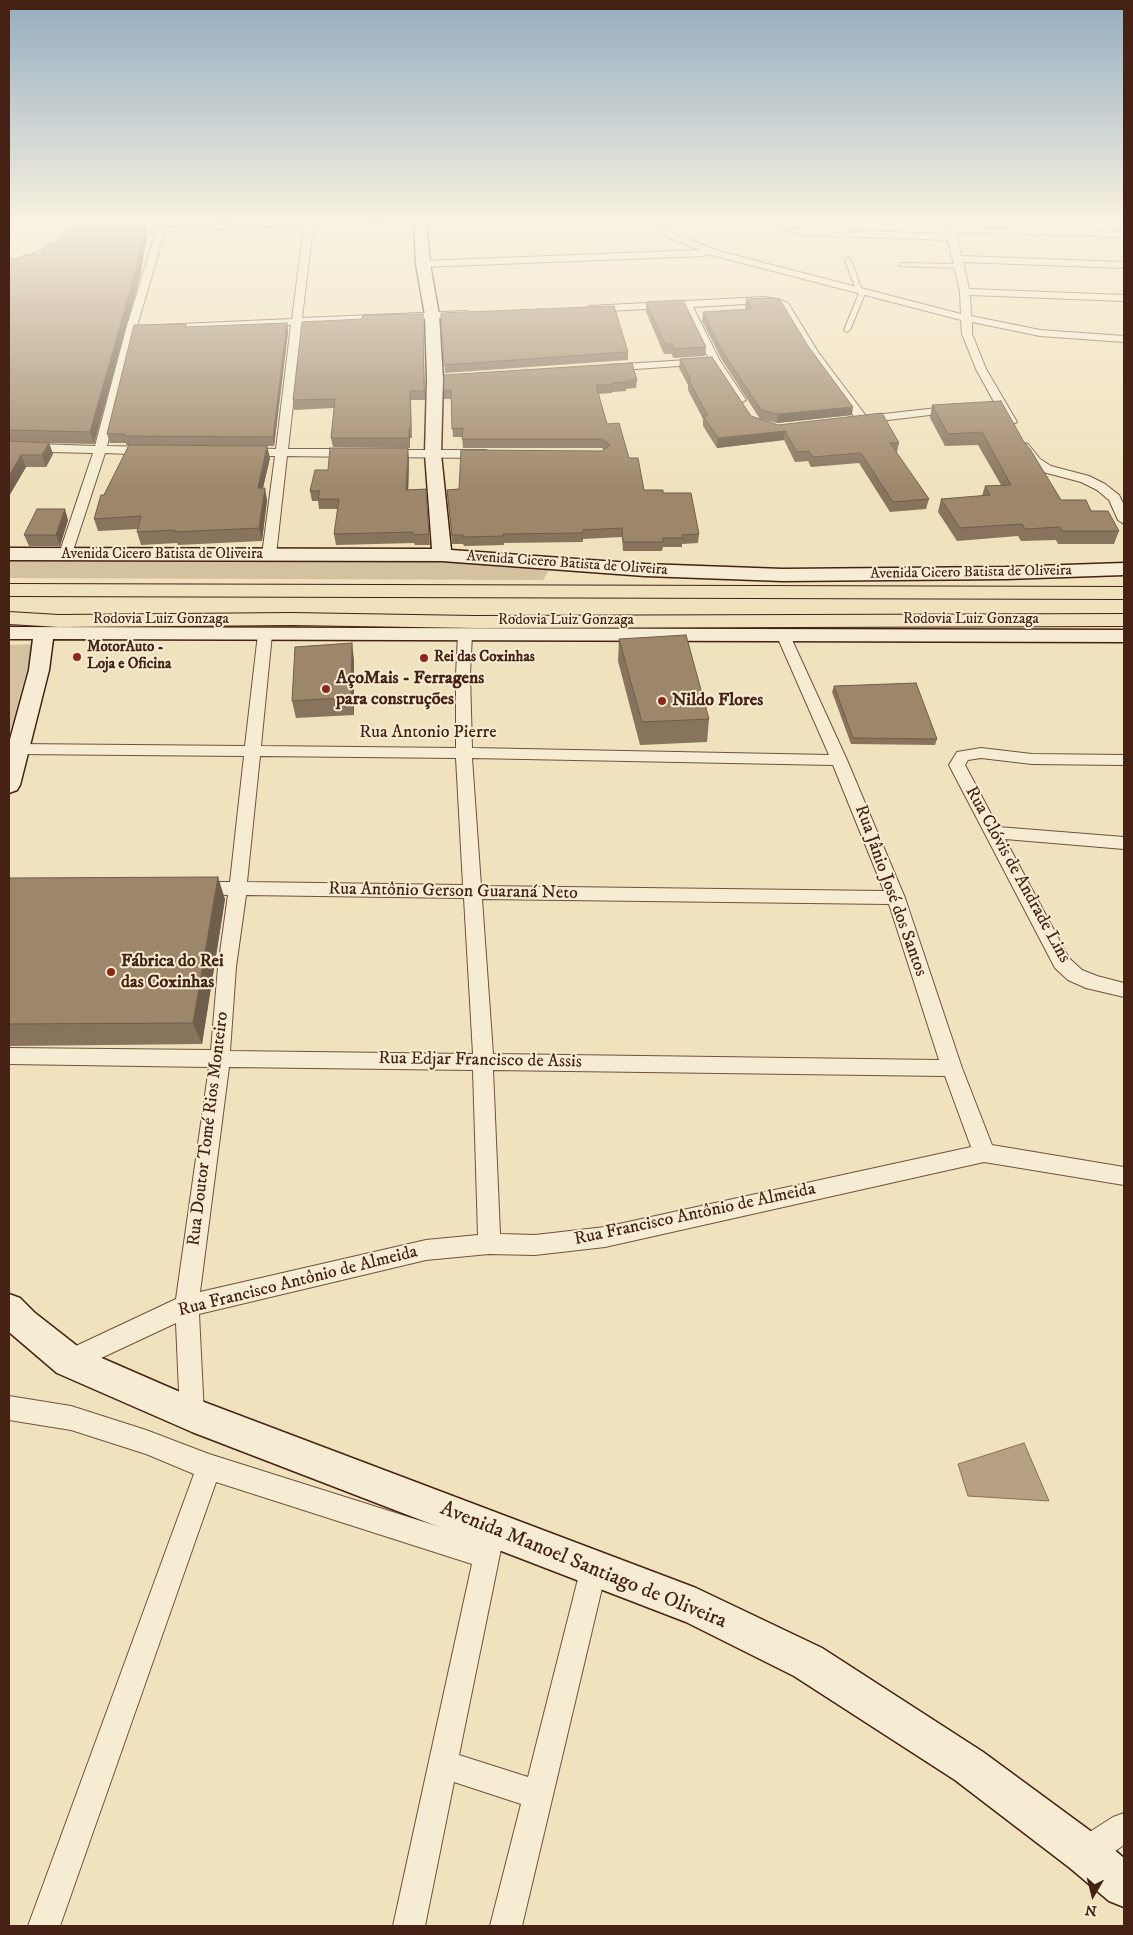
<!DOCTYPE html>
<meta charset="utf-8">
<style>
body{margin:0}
#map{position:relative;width:1133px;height:1935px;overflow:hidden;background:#f0e2bc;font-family:"IM FELL DW Pica",serif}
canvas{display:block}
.frame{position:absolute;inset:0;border:10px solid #452214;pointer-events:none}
.north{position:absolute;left:1068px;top:1870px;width:50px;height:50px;-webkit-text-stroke:4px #f5ecd3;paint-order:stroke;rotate:188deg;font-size:14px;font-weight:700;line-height:20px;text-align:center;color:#452214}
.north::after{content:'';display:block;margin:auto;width:18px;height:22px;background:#452214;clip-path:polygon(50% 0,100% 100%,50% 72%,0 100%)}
</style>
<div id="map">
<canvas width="1133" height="1935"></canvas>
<div class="frame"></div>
<div class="north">N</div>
</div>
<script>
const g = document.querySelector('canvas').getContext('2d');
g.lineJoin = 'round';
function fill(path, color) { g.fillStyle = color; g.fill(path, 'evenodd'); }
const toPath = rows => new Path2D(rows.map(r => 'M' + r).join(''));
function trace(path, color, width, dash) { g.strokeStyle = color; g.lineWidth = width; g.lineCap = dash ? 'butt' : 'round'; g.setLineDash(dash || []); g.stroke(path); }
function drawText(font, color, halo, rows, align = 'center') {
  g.font = font + ' "IM FELL DW Pica",serif'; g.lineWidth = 4; g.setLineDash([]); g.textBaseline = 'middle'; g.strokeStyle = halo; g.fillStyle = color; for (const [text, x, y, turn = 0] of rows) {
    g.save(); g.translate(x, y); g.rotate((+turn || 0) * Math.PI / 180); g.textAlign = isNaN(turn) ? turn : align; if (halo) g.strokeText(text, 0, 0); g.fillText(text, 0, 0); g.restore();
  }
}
fill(toPath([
 [437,558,554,562,543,580,9,578,9,559,381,561],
 [34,644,9,735,9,645]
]), '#d3c19f');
const water = toPath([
 [1024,1443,1049,1501,968,1496,958,1464,1024,1443]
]);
fill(water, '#b6a183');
trace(water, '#896e57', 1);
const lane = toPath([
 [848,258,851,260,862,290,866,291,850,330,847,332,844,330,860,291,856,290,845,260,848,258],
 [901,263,959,264,962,266,959,268,899,266,901,263]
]);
const street = toPath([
 [73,219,81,219,74,234,47,254,33,261,9,268,9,262,27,257,41,250,67,231,73,219],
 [160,219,168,219,167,226,304,220,305,219,408,219,404,222,313,225,302,318,467,311,472,314,467,317,302,324,288,449,356,449,362,453,356,457,287,456,276,555,274,558,264,558,262,555,275,456,243,456,237,452,243,448,276,449,291,325,135,332,107,446,151,447,157,451,151,455,105,453,71,557,61,557,59,554,93,453,9,451,9,443,95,446,126,329,156,231,149,232,144,229,149,226,157,226,160,219],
 [304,226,292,319,137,326,165,231,304,226],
 [650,219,659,219,675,234,718,251,961,314,960,292,948,240,803,235,785,230,775,219,784,219,791,226,803,229,947,234,944,219,952,219,954,226,1124,231,1124,237,956,232,961,256,1124,262,1124,268,963,262,969,289,1124,295,1124,301,970,295,971,316,1040,330,1124,336,1124,342,1040,336,972,322,972,334,986,369,1017,422,1011,425,1005,422,976,369,962,334,961,320,708,254,704,256,423,267,418,264,423,261,700,250,669,238,650,219],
 [763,297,778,299,788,303,818,352,866,416,955,406,961,409,955,412,863,423,857,422,856,419,808,353,780,307,776,305,763,303,693,307,720,361,746,400,740,403,736,402,710,361,683,307,589,312,584,309,589,306,763,297],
 [704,359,709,362,708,364,607,371,602,368,607,365,704,359],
 [1024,443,1028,444,1040,459,1051,466,1089,476,1105,484,1119,495,1124,505,1124,524,1118,520,1109,500,1097,490,1081,482,1043,472,1032,465,1018,447,1024,443],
 [383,450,486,450,492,454,486,458,379,457,377,454,379,451,383,450],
 [265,630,270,631,272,634,261,746,456,748,456,675,458,634,460,631,465,630,470,631,472,634,470,675,472,748,829,755,776,634,778,631,783,630,788,631,847,760,905,898,962,1068,992,1145,1124,1167,1124,1185,984,1162,605,1247,535,1255,489,1254,426,1260,199,1314,204,1415,201,1424,192,1427,183,1424,180,1415,176,1323,69,1373,61,1369,57,1361,61,1353,176,1299,209,1067,9,1064,9,1048,211,1050,218,967,228,895,198,894,192,893,189,888,192,883,198,882,230,882,244,756,17,754,11,753,9,749,11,745,17,744,245,746,258,634,260,631,265,630],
 [260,756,456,758,463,885,247,882,260,756],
 [472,758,833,765,884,891,481,886,472,758],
 [246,895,464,898,473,1054,230,1051,236,967,246,895],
 [482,899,889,904,939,1060,493,1054,482,899],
 [229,1067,473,1070,478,1235,426,1240,200,1292,229,1067],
 [493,1070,945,1076,971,1147,605,1227,535,1235,500,1234,493,1070],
 [981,748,1032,754,1124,755,1124,765,1032,764,981,758,968,760,965,765,998,827,1124,837,1124,849,1005,839,1069,958,1082,970,1097,976,1124,983,1124,997,1086,988,1068,980,1055,968,949,765,957,752,981,748],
 [9,1396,71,1406,146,1430,209,1454,478,1539,480,1535,489,1531,498,1535,502,1544,459,1755,528,1777,581,1567,585,1558,594,1554,603,1558,607,1567,522,1926,490,1926,521,1804,454,1782,425,1926,393,1926,472,1564,216,1482,60,1926,28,1926,194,1474,146,1454,71,1430,9,1420,9,1396],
 [1124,1813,1124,1845,1096,1864,1085,1868,1074,1864,1070,1853,1074,1842,1113,1817,1124,1813]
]);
const secondary = toPath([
 [414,219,426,219,430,264,439,315,443,379,441,454,451,550,645,564,783,569,1006,567,1124,563,1124,575,1006,579,783,581,645,576,442,561,9,560,9,548,432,549,425,454,427,379,425,315,416,264,414,219],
 [9,627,1124,630,1124,642,53,639,49,670,20,785,17,790,9,793,9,743,29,670,33,639,9,639,9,627],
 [9,1294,20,1298,35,1313,81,1349,196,1399,696,1588,822,1648,983,1752,1100,1838,1124,1858,1124,1907,1109,1901,1070,1868,955,1780,794,1676,686,1622,192,1432,57,1373,9,1332,9,1294]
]);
const highway = toPath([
 [9,584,1124,587,1124,599,9,596,9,584],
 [9,612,59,615,291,613,475,616,1124,614,1124,626,475,628,291,625,59,627,9,624,9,612]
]);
trace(lane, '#70523e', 2);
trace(street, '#70523e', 2);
trace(secondary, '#452214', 3);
trace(highway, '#452214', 2);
fill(lane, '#f5ecd3');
fill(street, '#f5ecd3');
fill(secondary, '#f5ecd3');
fill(highway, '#f0e2bc');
fill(toPath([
 [145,226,147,236,140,277,94,444,49,443,53,454,46,467,26,467,9,496,9,259,40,254,56,243,70,232],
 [746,299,852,415,777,423,760,419,722,360,702,321,703,312,746,309,745,308],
 [646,302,706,347,705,356,674,358,671,354,664,354,646,312],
 [441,313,628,352,628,360,445,373],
 [423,322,425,400,411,400,412,438,410,438,410,448,333,447,331,438,334,408,294,410,293,400],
 [287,323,288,332,274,446,267,446,270,458,263,488,267,500,262,541,178,545,177,543,141,545,137,532,138,529,98,531,94,519,104,495,129,445,126,445,126,443,110,443,107,434,186,324,187,327],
 [680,359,751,416,778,425,899,443,897,452,896,453,929,499,926,509,890,512,859,463,811,467,808,461,795,462,784,440,717,448,703,426,703,419,688,390,688,385,679,368],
 [637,380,636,388,626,389,626,391,612,392,612,393,598,394,607,424,629,458,644,490,663,493,699,534,698,543,682,544,682,547,663,547,662,551,623,551,622,537,583,539,583,542,504,543,504,545,464,546,463,544,452,544,447,490,459,489,602,451,604,450,602,448,463,448,462,437,453,437,451,399,444,399,444,390],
 [932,405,1024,442,1061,500,1091,511,1119,531,1114,544,1058,544,1056,540,1021,541,1018,536,957,541,938,512,941,499,982,496,985,486,1001,485,978,445,945,446,930,418],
 [409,459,408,490,426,489,430,545,415,545,414,543,336,545,334,534,338,509,319,509,318,501,312,501,310,491,328,470],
 [68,520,60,546,29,546,24,535],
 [619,639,709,719,707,742,640,745,618,661],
 [354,660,354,715,296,718,292,701],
 [834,686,937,739,935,745,851,744,832,692],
 [9,878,225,899,202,1044,9,1046]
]), '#88735c');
fill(toPath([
 [145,226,147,236,140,277,94,444,90,432],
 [423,314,423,322,425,400,424,391],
 [287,323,288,332,274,446,273,437],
 [853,407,852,415,777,423,778,414],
 [409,429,410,438,410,448,409,438],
 [785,431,784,440,717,448,718,438],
 [49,443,53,454,46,467,42,455],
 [267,446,270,458,260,500,258,488],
 [408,448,409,459,408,501,406,490],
 [21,455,26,467,9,496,9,476],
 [265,488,267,500,262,541,259,528],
 [65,509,68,520,60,546,56,535],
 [352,643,354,660,354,715,351,697],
 [218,877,225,899,202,1044,193,1023]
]), '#6f5e4b');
const building = toPath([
 [75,226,145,226,137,266,90,432,9,430,9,259,23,257,23,255,40,254,48,243,56,243,65,232,70,232,75,226],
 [772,298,780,300,808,346,853,407,778,414,761,410,722,351,703,312,752,309,746,299,772,298],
 [683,300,706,347,675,349,672,344,665,344,646,302,683,300],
 [614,306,628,352,444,365,441,313,614,306],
 [423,314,424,391,410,391,411,428,409,429,409,438,331,438,335,399,293,400,302,322,362,319,363,315,423,314],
 [287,323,273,437,124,436,125,434,107,434,134,325,186,324,185,327,287,323],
 [712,357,751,416,778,425,882,413,899,443,890,443,929,499,893,502,861,453,813,457,809,451,797,452,785,431,718,438,703,416,708,416,689,381,691,380,680,359,712,357],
 [632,363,637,380,626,380,627,382,612,383,612,385,596,385,607,424,619,423,629,458,638,458,644,490,663,490,663,493,691,493,699,534,682,535,683,538,663,538,663,542,623,542,622,528,583,530,583,533,503,534,503,536,463,537,463,535,452,535,447,490,459,489,461,450,602,451,610,445,602,439,462,439,463,428,452,429,451,390,444,390,444,375,632,363],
 [1001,401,1024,442,1030,449,1061,500,1086,500,1091,511,1108,511,1119,531,1062,531,1060,527,1025,529,1022,524,960,528,941,499,990,495,985,486,1011,485,982,432,948,434,932,405,1001,401],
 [9,441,49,443,42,455,21,455,9,476,9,441],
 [129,445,267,446,258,488,265,488,259,528,174,532,175,530,137,532,141,516,94,519,101,495,104,495,129,445],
 [330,448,408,448,406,490,426,489,429,534,413,535,413,532,334,534,339,499,318,499,320,491,310,491,315,470,328,470,330,448],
 [37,509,65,509,56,535,24,535,37,509],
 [686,635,709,719,642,722,619,639,686,635],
 [352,643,351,697,292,701,295,647,352,643],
 [916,683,937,739,853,738,834,686,916,683],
 [218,877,193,1023,9,1024,9,878,218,877]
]);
fill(building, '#9e866b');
trace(building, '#6f5e4b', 1);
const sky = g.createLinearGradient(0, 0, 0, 490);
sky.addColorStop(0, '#94acc0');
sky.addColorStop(0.45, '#f8f2e1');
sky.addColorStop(1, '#f8f2e100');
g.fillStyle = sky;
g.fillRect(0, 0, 1133, 490);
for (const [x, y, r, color] of [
 [77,657,5,"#8f2418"],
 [424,658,5,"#8f2418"],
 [326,689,5,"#8f2418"],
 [662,701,5,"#8f2418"],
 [111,972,5,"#8f2418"]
]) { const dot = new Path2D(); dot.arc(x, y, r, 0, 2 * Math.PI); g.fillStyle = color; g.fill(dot); trace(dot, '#f5ecd3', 2); }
drawText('15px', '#452214', '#f5ecd3', [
 ["Avenida Cicero Batista de Oliveira",162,555],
 ["Avenida Cicero Batista de Oliveira",567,564,4],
 ["Avenida Cicero Batista de Oliveira",971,573,-1],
 ["Rodovia Luiz Gonzaga",161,620],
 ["Rodovia Luiz Gonzaga",971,620],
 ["Rodovia Luiz Gonzaga",566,621]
]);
drawText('bold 15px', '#452214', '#f5ecd3', [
 ["MotorAuto -",87,648],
 ["Loja e Oficina",87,665],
 ["Rei das Coxinhas",434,658]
], 'left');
drawText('bold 18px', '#452214', '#f5ecd3', [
 ["AçoMais - Ferragens",336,679],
 ["para construções",336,700],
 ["Nildo Flores",672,701],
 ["Fábrica do Rei",121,962],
 ["das Coxinhas",121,983]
], 'left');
drawText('18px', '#452214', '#f5ecd3', [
 ["Rua Antonio Pierre",428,733],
 ["Rua Clóvis de Andrade Lins",1017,875,61],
 ["Rua Jânio José dos Santos",890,891,70],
 ["Rua Antônio Gerson Guaraná Neto",453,892,1],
 ["Rua Edjar Francisco de Assis",480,1061,1],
 ["Rua Doutor Tomé Rios Monteiro",209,1129,-83],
 ["Rua Francisco Antônio de Almeida",695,1215,-12],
 ["Rua Francisco Antônio de Almeida",298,1282,-14]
]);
drawText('21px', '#452214', '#f5ecd3', [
 ["Avenida Manoel Santiago de Oliveira",583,1566,22]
]);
</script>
